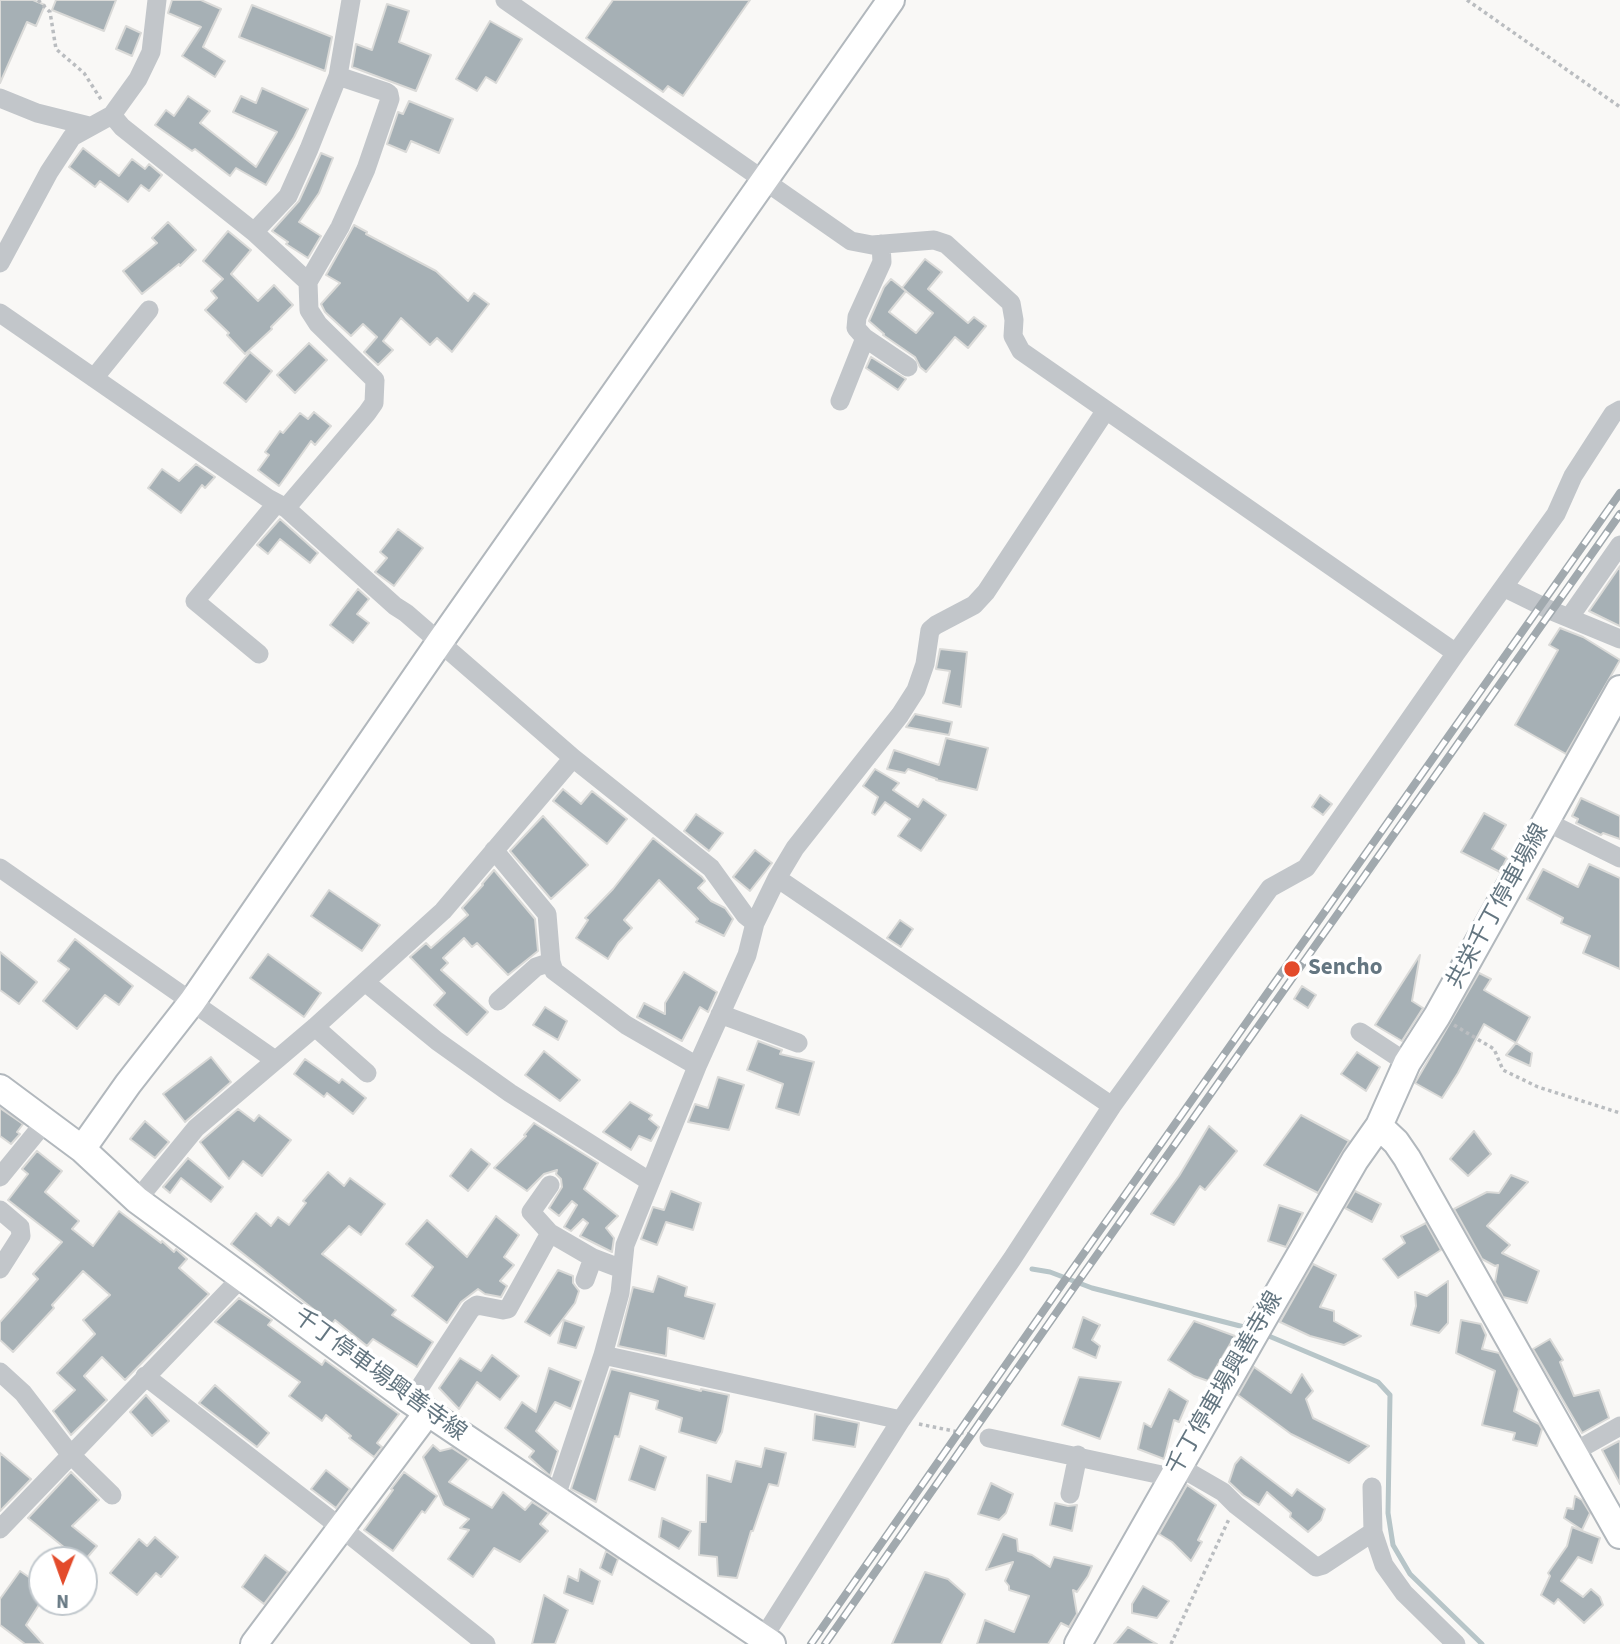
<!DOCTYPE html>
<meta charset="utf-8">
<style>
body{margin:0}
#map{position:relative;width:1620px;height:1644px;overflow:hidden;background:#f9f8f6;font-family:"Source Sans 3",sans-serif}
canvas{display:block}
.north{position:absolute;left:28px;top:1546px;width:70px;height:70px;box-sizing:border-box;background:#fff;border:2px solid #c1c8cd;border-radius:50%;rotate:181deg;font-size:19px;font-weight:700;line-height:28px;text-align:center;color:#647681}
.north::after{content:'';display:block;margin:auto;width:24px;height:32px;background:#e34b2b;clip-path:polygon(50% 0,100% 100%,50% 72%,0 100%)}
</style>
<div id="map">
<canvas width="1620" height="1644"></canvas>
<div class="north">N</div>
</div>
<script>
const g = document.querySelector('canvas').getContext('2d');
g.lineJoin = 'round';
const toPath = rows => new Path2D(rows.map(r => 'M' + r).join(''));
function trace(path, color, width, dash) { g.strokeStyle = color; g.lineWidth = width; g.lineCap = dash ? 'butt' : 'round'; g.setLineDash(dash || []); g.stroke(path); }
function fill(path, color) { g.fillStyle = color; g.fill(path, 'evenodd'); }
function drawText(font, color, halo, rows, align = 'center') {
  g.font = font + ' "Source Sans 3","Noto Sans JP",sans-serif'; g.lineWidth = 7; g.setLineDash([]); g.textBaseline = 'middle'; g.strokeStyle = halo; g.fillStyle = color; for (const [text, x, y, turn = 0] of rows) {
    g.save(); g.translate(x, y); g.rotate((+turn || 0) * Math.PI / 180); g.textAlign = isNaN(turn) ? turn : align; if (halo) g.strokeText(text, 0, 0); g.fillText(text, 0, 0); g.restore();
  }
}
trace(toPath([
 [1032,1269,1050,1272,1092,1288,1248,1328],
 [1264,1334,1378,1382,1390,1395,1388,1513,1393,1545,1410,1574,1482,1644]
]), '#b7c5c8', 5);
const building = toPath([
 [0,0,33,0,45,5,36,26,27,22,0,83,0,0],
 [56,0,116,0,104,31,52,10,56,0],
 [172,0,201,0,221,9,203,47,225,61,215,77,182,56,201,27,168,13,172,0],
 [613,0,750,0,683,96,668,86,663,92,586,38,613,0],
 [387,4,409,11,399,42,431,55,416,91,352,67,356,44,372,50,387,4],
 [252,5,332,37,325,71,239,37,252,5],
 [490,21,522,39,496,83,486,77,477,91,456,79,490,21],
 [126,26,141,33,132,56,116,49,126,26],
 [262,88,308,109,294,137,266,185,236,168,230,176,195,149,192,151,155,125,166,110,174,116,188,96,210,111,200,123,256,167,277,132,233,112,241,96,256,103,262,88],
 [409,101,453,119,439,153,411,141,406,152,387,144,398,112,403,114,409,101],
 [83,148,119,176,132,159,145,169,149,164,162,175,149,191,141,185,128,202,100,181,95,187,69,167,83,148],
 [321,153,333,158,319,193,299,222,321,236,308,258,286,244,288,242,272,231,299,201,321,153],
 [168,222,196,250,180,266,179,264,142,294,123,271,157,243,152,238,168,222],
 [354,225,367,232,366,234,436,271,468,301,474,293,489,304,452,352,437,338,430,345,401,318,383,341,393,350,378,365,364,352,377,337,363,324,351,336,325,312,321,304,340,283,326,275,354,225],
 [228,231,251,250,231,274,258,301,274,285,293,305,271,327,272,329,245,354,227,335,229,333,205,310,217,298,211,291,223,279,203,261,228,231],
 [925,259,942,272,928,289,968,323,974,317,986,326,968,348,955,337,926,372,920,367,915,357,883,335,884,334,869,321,884,287,891,279,906,291,889,312,916,333,933,313,902,288,925,259],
 [309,343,327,360,295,393,277,375,309,343],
 [250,352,272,371,246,402,224,383,250,352],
 [871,357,906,379,898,390,866,368,871,357],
 [314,412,331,426,315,445,311,441,279,486,258,470,269,455,265,452,280,431,283,433,300,413,308,419,314,412],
 [196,464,215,477,205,488,202,485,181,513,148,488,162,469,179,481,196,464],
 [280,519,318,553,310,563,280,539,268,554,257,545,280,519],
 [398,529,423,548,394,586,375,572,387,558,380,552,398,529],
 [1620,566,1620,626,1589,611,1620,566],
 [358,589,369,599,357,614,369,623,353,643,330,625,358,589],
 [1560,628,1583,637,1620,660,1566,754,1515,725,1558,650,1549,645,1560,628],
 [940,649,967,652,961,707,943,703,950,671,936,669,940,649],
 [915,714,952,722,949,735,906,727,915,714],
 [946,738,988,748,977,790,936,780,937,779,908,769,905,773,887,769,894,750,939,765,946,738],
 [875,769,899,783,893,790,918,807,923,799,946,815,921,851,898,836,910,819,885,802,875,815,872,813,878,797,863,786,875,769],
 [563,789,581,804,592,791,627,819,607,844,553,801,563,789],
 [1320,795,1332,804,1323,815,1312,807,1320,795],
 [1581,798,1620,816,1620,839,1603,833,1601,835,1576,823,1578,819,1572,816,1581,798],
 [1484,813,1506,825,1492,849,1507,858,1500,872,1461,852,1484,813],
 [696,814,723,833,709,851,684,831,696,814],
 [543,816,588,865,551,899,510,851,543,816],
 [653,838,702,877,705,881,698,888,711,901,725,908,733,919,724,936,696,922,698,919,659,880,624,920,632,928,618,943,608,959,576,938,588,920,585,918,613,889,653,838],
 [755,850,772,863,750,891,733,877,755,850],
 [1589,864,1620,878,1620,969,1583,953,1590,936,1561,923,1563,918,1527,899,1543,869,1578,887,1589,864],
 [494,870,535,919,538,951,508,975,477,943,472,947,464,938,443,958,448,963,441,970,488,1012,467,1035,434,1005,445,993,410,957,426,943,431,948,468,915,462,908,483,885,482,884,494,870],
 [329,890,380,925,362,951,311,916,329,890],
 [900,920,913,929,901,947,887,938,900,920],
 [75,939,133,986,119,1005,105,995,77,1029,43,1001,69,969,58,961,75,939],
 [0,952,37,982,19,1004,0,990,0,952],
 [268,954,321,993,304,1017,250,978,268,954],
 [1420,955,1412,1001,1423,1008,1402,1041,1375,1025,1420,955],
 [684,972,717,992,708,1012,700,1007,682,1041,637,1017,644,1003,665,1014,665,1003,684,972],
 [1479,973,1491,979,1484,990,1530,1017,1516,1043,1484,1024,1458,1073,1442,1098,1415,1083,1479,973],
 [1302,986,1316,995,1308,1008,1294,999,1302,986],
 [545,1007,567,1021,558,1040,533,1025,545,1007],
 [758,1041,782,1050,780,1054,814,1062,799,1115,776,1108,783,1084,747,1070,758,1041],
 [1516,1043,1532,1053,1530,1066,1506,1055,1516,1043],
 [544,1051,580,1080,560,1101,525,1075,544,1051],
 [1357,1052,1380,1067,1366,1091,1341,1074,1357,1052],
 [211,1057,231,1082,185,1122,163,1094,211,1057],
 [305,1059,339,1083,342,1079,366,1098,353,1114,327,1093,324,1097,294,1074,305,1059],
 [718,1077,744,1085,729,1130,688,1122,695,1104,708,1108,718,1077],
 [630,1102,652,1115,649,1119,659,1127,651,1141,639,1136,631,1150,603,1132,630,1102],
 [0,1108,23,1124,17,1132,20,1134,11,1144,0,1136,0,1108],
 [238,1109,254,1121,259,1115,291,1140,262,1176,243,1161,229,1179,200,1142,238,1109],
 [1301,1115,1349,1141,1318,1193,1264,1165,1301,1115],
 [145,1121,169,1142,155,1158,130,1139,145,1121],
 [534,1123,598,1163,584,1189,618,1216,606,1228,614,1238,612,1252,580,1236,588,1223,583,1219,571,1231,564,1227,577,1205,572,1201,559,1216,549,1208,562,1187,561,1179,556,1174,557,1170,544,1174,527,1191,494,1168,526,1136,524,1135,534,1123],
 [1209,1126,1237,1151,1205,1190,1200,1186,1174,1225,1151,1214,1179,1176,1209,1126],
 [1474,1131,1491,1154,1468,1176,1450,1159,1474,1131],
 [471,1149,490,1164,468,1191,450,1176,471,1149],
 [37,1151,62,1171,45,1192,79,1221,72,1229,93,1246,119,1211,161,1243,162,1241,174,1252,176,1249,187,1259,179,1268,209,1294,125,1380,102,1357,84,1376,107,1400,71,1435,53,1411,75,1390,57,1373,95,1334,83,1320,110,1295,83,1271,52,1305,54,1308,13,1352,0,1340,0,1322,38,1279,33,1274,62,1242,8,1200,28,1174,22,1169,37,1151],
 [188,1158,223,1187,211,1202,181,1178,170,1193,163,1187,188,1158],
 [328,1172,344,1186,350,1178,385,1204,361,1235,349,1226,322,1254,396,1310,392,1315,433,1342,417,1367,373,1339,367,1346,335,1320,332,1324,231,1244,256,1213,271,1226,278,1217,289,1225,306,1203,303,1201,328,1172],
 [1511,1175,1528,1182,1487,1226,1510,1245,1502,1253,1539,1271,1527,1303,1503,1297,1495,1282,1498,1265,1495,1266,1482,1259,1454,1209,1487,1192,1499,1193,1511,1175],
 [671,1191,701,1203,693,1230,666,1222,657,1245,641,1239,653,1207,664,1210,671,1191],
 [1355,1191,1381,1204,1372,1222,1345,1208,1355,1191],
 [1279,1205,1303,1213,1286,1247,1268,1241,1279,1205],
 [496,1216,519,1235,504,1257,514,1265,500,1281,507,1286,501,1297,485,1294,478,1289,461,1302,447,1323,412,1296,433,1267,406,1244,427,1220,467,1257,496,1216],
 [1426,1223,1441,1250,1398,1278,1383,1259,1405,1243,1401,1236,1426,1223],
 [1313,1264,1336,1275,1320,1307,1334,1311,1334,1321,1361,1336,1344,1345,1310,1336,1280,1322,1313,1264],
 [558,1270,573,1276,573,1283,579,1291,575,1303,550,1336,525,1322,558,1270],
 [658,1276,687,1287,685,1296,715,1304,704,1339,668,1328,666,1356,618,1346,633,1287,653,1292,658,1276],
 [1448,1281,1448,1323,1439,1333,1411,1325,1416,1306,1415,1292,1427,1296,1448,1281],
 [239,1298,272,1320,268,1325,322,1365,325,1360,399,1414,377,1443,382,1447,374,1457,349,1438,351,1436,326,1415,322,1421,289,1396,300,1382,215,1322,239,1298],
 [1083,1317,1100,1325,1092,1340,1100,1346,1096,1358,1073,1348,1083,1317],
 [564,1320,584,1327,576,1348,558,1343,564,1320],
 [1461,1320,1481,1324,1486,1335,1482,1349,1499,1353,1519,1389,1514,1411,1539,1424,1542,1429,1537,1446,1513,1440,1515,1433,1482,1425,1495,1371,1456,1353,1461,1320],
 [1194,1321,1235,1336,1208,1381,1194,1376,1168,1360,1194,1321],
 [1550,1339,1563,1360,1560,1362,1574,1396,1599,1390,1609,1418,1582,1433,1533,1349,1550,1339],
 [492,1355,519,1376,500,1400,477,1382,459,1409,439,1388,460,1358,481,1371,492,1355],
 [1254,1367,1291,1393,1302,1374,1313,1391,1306,1399,1313,1418,1369,1446,1349,1463,1291,1434,1238,1395,1254,1367],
 [549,1368,581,1381,571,1409,555,1402,536,1431,558,1451,550,1476,529,1457,534,1451,505,1428,522,1402,536,1412,549,1368],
 [611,1369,701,1391,701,1389,729,1395,722,1432,716,1443,679,1432,682,1418,656,1409,658,1401,630,1393,619,1437,615,1436,596,1502,571,1489,611,1369],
 [1079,1377,1121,1382,1100,1439,1062,1425,1079,1377],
 [215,1385,269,1433,257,1447,199,1403,215,1385],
 [1169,1389,1188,1401,1179,1422,1174,1420,1164,1459,1138,1449,1144,1423,1151,1427,1169,1389],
 [146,1395,169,1421,152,1436,130,1412,146,1395],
 [815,1414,859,1423,855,1447,813,1440,815,1414],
 [1619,1441,1620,1443,1620,1484,1602,1450,1619,1441],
 [433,1445,440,1451,452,1448,469,1459,449,1482,492,1508,503,1492,525,1510,532,1502,549,1513,540,1524,548,1531,520,1562,494,1548,473,1577,448,1559,469,1530,460,1528,469,1519,444,1505,423,1457,433,1445],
 [640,1446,666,1457,655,1490,629,1480,640,1446],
 [765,1448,786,1453,778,1486,769,1484,753,1531,751,1531,737,1578,718,1576,717,1557,699,1555,700,1522,706,1522,707,1475,731,1482,736,1461,761,1467,765,1448],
 [0,1453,31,1479,0,1511,0,1453],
 [1241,1457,1292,1496,1297,1489,1325,1509,1321,1520,1308,1532,1290,1517,1291,1513,1267,1492,1259,1505,1243,1495,1229,1482,1235,1464,1241,1457],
 [326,1470,350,1489,336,1508,311,1489,326,1470],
 [71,1472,99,1500,72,1526,97,1546,85,1560,55,1560,65,1548,28,1518,71,1472],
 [404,1472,437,1496,425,1513,422,1511,393,1551,364,1530,393,1490,391,1489,404,1472],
 [991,1483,1013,1494,1006,1513,999,1520,978,1514,991,1483],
 [1187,1485,1216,1505,1198,1540,1202,1542,1191,1561,1172,1542,1159,1534,1187,1485],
 [1575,1496,1582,1500,1590,1513,1582,1530,1564,1518,1567,1508,1573,1509,1575,1496],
 [1055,1503,1068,1506,1077,1505,1072,1531,1050,1525,1055,1503],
 [662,1518,691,1531,679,1549,659,1537,662,1518],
 [1572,1527,1600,1538,1592,1563,1578,1557,1561,1581,1583,1597,1591,1589,1600,1597,1603,1605,1584,1623,1558,1599,1554,1604,1541,1595,1550,1576,1548,1573,1567,1546,1572,1527],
 [1003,1534,1017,1539,1018,1551,1032,1555,1050,1567,1054,1557,1092,1566,1088,1576,1077,1592,1073,1590,1077,1614,1069,1627,1061,1623,1048,1644,977,1644,985,1620,1014,1632,1029,1596,1009,1590,1009,1586,1005,1581,1013,1562,986,1570,1003,1534],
 [155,1537,178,1557,161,1577,156,1573,137,1595,110,1573,139,1539,147,1546,155,1537],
 [606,1551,618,1559,612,1575,600,1568,606,1551],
 [265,1555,288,1572,264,1604,242,1587,265,1555],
 [580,1569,600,1581,593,1604,564,1593,568,1576,578,1581,580,1569],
 [20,1571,42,1586,42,1600,26,1625,43,1644,25,1644,0,1625,0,1599,20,1571],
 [925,1572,948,1579,965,1594,941,1644,892,1644,925,1572],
 [1143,1586,1169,1601,1157,1618,1132,1613,1132,1604,1143,1586],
 [544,1595,568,1610,555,1644,532,1644,544,1595],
 [1128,1627,1157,1644,1114,1644,1128,1627]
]);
fill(building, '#a6b0b5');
trace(building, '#dadad8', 2);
const secondary = toPath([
 [0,1088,82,1149,137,1200,408,1399,772,1644],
 [1379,1126,1396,1142,1407,1158,1620,1535],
 [82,1149,128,1084,192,1002,439,643,891,0],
 [254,1644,428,1412],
 [1078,1644,1262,1321,1355,1160,1379,1126,1407,1063,1437,1016,1620,689]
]);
trace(secondary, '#b2b8bd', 30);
trace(toPath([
 [38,0,50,12,56,49,84,73,102,101],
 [1467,0,1620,107],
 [1454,1025,1494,1049,1503,1070,1538,1087,1620,1113],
 [919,1424,973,1435],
 [1171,1644,1229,1519]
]), '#babdc0', 3.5, [3.5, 3.5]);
trace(toPath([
 [505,0,851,241,872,245,934,240,946,244,1011,303,1014,320,1013,336,1021,351,1456,653],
 [0,98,37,113,89,126],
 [112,115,122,127,254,232,308,282,309,310,318,324,375,380,374,403,367,413,286,508],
 [254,232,288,196,309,149,338,76,351,0],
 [881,244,882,262,857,317,856,328,865,338,908,367],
 [0,263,49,172,72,137,112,115,138,79,151,52,157,0],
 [308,282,340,227,366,169,390,99,389,94,386,92,338,76],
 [0,313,269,499,286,508,395,606,406,613,573,758,711,868,745,915,755,923],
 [94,378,149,310],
 [840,401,865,338],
 [1505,588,1552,611,1620,639],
 [1569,618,1620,545],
 [259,654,195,601,276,504],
 [1547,822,1620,858],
 [494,850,547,914,551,962,554,971,626,1025,697,1066],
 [0,868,275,1060],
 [777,878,1112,1106],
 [365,982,437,1041,510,1093,649,1181],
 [498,1001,536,967,551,962],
 [720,1014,798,1043],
 [315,1027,367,1073],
 [1360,1032,1407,1063],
 [0,1177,45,1122],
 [550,1185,531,1212,550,1233,593,1258,622,1269],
 [137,1200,196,1128,315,1027,443,911,573,758],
 [0,1210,20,1227,21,1236,0,1269],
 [585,1280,593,1258],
 [603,1355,901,1420],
 [0,1372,23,1393,70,1454,112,1495],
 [145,1376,340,1527,486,1644],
 [408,1399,420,1387,471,1309,477,1305,503,1310,508,1309,550,1233],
 [989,1438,1171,1477],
 [1574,1452,1620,1426],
 [1178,1466,1223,1492,1236,1505,1316,1567,1323,1565,1373,1532],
 [1372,1487,1373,1532,1384,1565,1404,1593,1456,1644],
 [1070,1494,1078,1455],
 [555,1499,603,1355,620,1293,625,1245,698,1064,747,955,755,923,777,878,795,848,900,715,916,690,925,664,930,630,936,625,974,605,986,592,1106,410],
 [0,1529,241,1278],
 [763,1638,901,1420,1012,1259,1112,1106,1270,888,1306,868,1456,653,1556,514,1573,476,1613,414,1620,410]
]), '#c2c6ca', 19);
trace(secondary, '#fff', 26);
const rail = toPath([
 [811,1644,1072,1270,1620,493],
 [825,1644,1082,1276,1620,514]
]);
trace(rail, '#a1a9ae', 8);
trace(rail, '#fff', 5, [16]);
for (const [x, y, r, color] of [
 [1292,969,9,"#e34b2b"]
]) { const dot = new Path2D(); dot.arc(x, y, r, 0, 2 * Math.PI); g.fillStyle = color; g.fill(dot); trace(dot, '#fff', 2.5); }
drawText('23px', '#647681', '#fff', [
 ["共栄千丁停車場線",1499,907,-61],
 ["千丁停車場興善寺線",379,1376,36],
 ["千丁停車場興善寺線",1226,1384,-60]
]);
drawText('bold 23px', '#647681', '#fff', [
 ["Sencho",1308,969]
], 'left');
</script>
